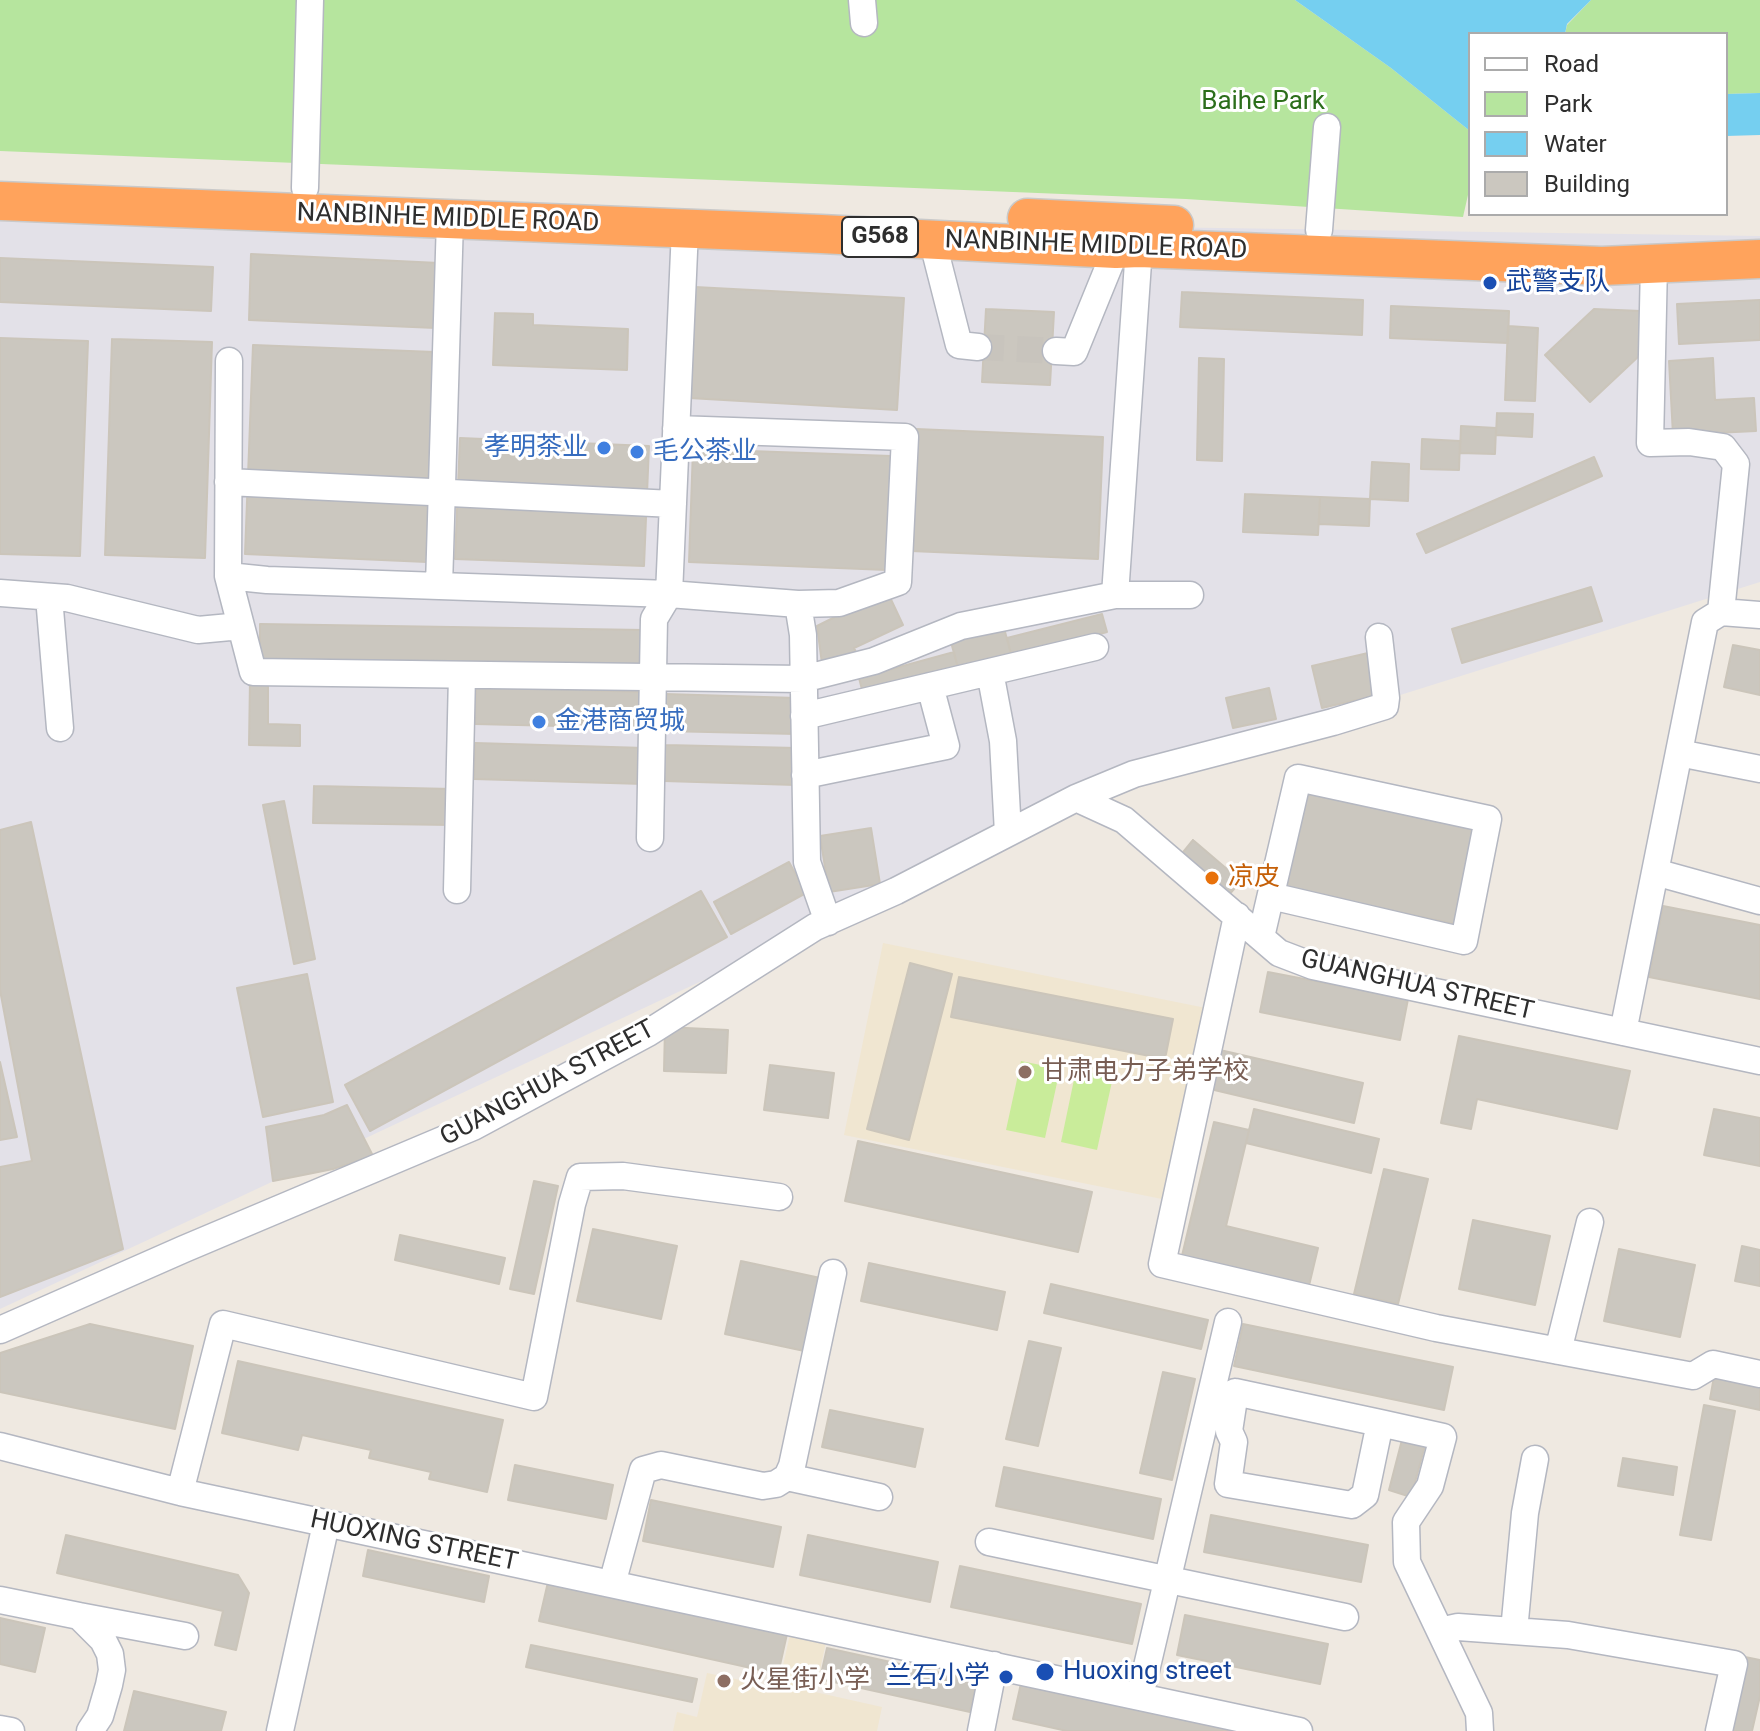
<!DOCTYPE html>
<meta charset="utf-8">
<style>
body{margin:0}
#map{position:relative;width:1760px;height:1731px;overflow:hidden;background:#efe9e1;font-family:Roboto,sans-serif}
canvas{display:block}
.legend{position:absolute;left:1468px;top:32px;width:260px;height:184px;box-sizing:border-box;background:#fff;border:2px solid #ababab;margin:0;padding:10px 14px;list-style:none;font-size:24px;color:#2e2e2e}
.legend li{display:flex;align-items:center;gap:16px;height:40px}
.legend b{width:40px;border:2px solid #ababab}
</style>
<div id="map">
<canvas width="1760" height="1731"></canvas>
<ul class="legend">
<li><b style="height:10px;background:#fff"></b>Road</li>
<li><b style="height:22px;background:#b6e59e"></b>Park</li>
<li><b style="height:22px;background:#75cff0"></b>Water</li>
<li><b style="height:22px;background:#cbc7bf"></b>Building</li>
</ul>
</div>
<script>
const g = document.querySelector('canvas').getContext('2d');
g.lineJoin = 'round';
function fill(path, color) { g.fillStyle = color; g.fill(path, 'evenodd'); }
const toPath = rows => new Path2D(rows.map(r => 'M' + r).join(''));
function trace(path, color, width, dash) { g.strokeStyle = color; g.lineWidth = width; g.lineCap = dash ? 'butt' : 'round'; g.setLineDash(dash || []); g.stroke(path); }
function drawText(font, color, halo, rows, align = 'center') {
  g.font = font + ' Roboto,"Noto Sans SC",sans-serif'; g.lineWidth = 6; g.setLineDash([]); g.textBaseline = 'middle'; g.strokeStyle = halo; g.fillStyle = color; for (const [text, x, y, turn = 0] of rows) {
    g.save(); g.translate(x, y); g.rotate((+turn || 0) * Math.PI / 180); g.textAlign = isNaN(turn) ? turn : align; if (halo) g.strokeText(text, 0, 0); g.fillText(text, 0, 0); g.restore();
  }
}
fill(toPath([
 [0,210,1760,236,1760,582,1136,778,0,1309]
]), '#e3e1e8');
fill(toPath([
 [883,943,1206,1008,1167,1200,844,1135],
 [791,1630,827,1638,815,1692,882,1707,877,1731,673,1731,677,1712,697,1717,707,1673,778,1688]
]), '#f0e6d1');
fill(toPath([
 [0,0,1295,0,1391,68,1470,131,1470,186,1463,217,1186,199,0,151],
 [1591,0,1760,0,1760,93,1726,94,1726,34,1565,34,1567,25]
]), '#b6e59e');
fill(toPath([
 [1021,1061,1060,1069,1045,1138,1006,1130],
 [1076,1070,1113,1077,1097,1150,1061,1142]
]), '#c9ec9a');
fill(toPath([
 [1295,0,1591,0,1567,24,1565,34,1470,34,1470,131,1391,68],
 [1760,93,1760,135,1726,136,1726,94]
]), '#75cff0');
const building = toPath([
 [251,254,439,263,436,328,249,320,251,254],
 [0,258,213,267,211,311,0,302,0,258],
 [695,287,904,298,897,410,689,398,695,287],
 [1182,292,1363,300,1362,335,1180,327,1182,292],
 [1760,300,1760,340,1679,344,1677,304,1760,300],
 [1391,306,1509,311,1508,343,1390,338,1391,306],
 [986,309,1054,312,1050,385,982,382,986,309],
 [1594,309,1641,311,1639,356,1590,402,1545,355,1594,309],
 [495,313,533,314,533,325,628,329,627,370,493,365,495,313],
 [1508,326,1538,328,1535,401,1505,400,1508,326],
 [0,338,88,341,80,556,0,554,0,338],
 [112,339,212,342,205,558,105,555,112,339],
 [253,345,435,352,427,562,245,554,253,345],
 [1199,358,1224,359,1222,461,1197,460,1199,358],
 [1713,358,1715,400,1754,398,1756,431,1673,435,1669,361,1713,358],
 [1497,413,1533,414,1532,437,1496,435,1497,413],
 [1461,426,1496,428,1495,454,1460,453,1461,426],
 [916,429,1103,437,1098,559,911,551,916,429],
 [460,438,649,446,644,566,455,559,460,438],
 [1422,439,1460,441,1459,470,1421,469,1422,439],
 [693,449,891,456,887,570,689,562,693,449],
 [1594,457,1602,476,1426,553,1417,534,1594,457],
 [1372,462,1409,464,1408,501,1370,499,1372,462],
 [1245,494,1320,497,1318,535,1243,532,1245,494],
 [1320,497,1370,499,1369,526,1319,524,1320,497],
 [1591,587,1602,621,1462,663,1452,629,1591,587],
 [887,591,903,625,854,648,860,661,823,671,817,626,887,591],
 [1102,614,1107,632,1012,658,1007,638,1102,614],
 [260,624,644,630,643,666,260,660,260,624],
 [1004,628,1012,658,959,672,951,642,1004,628],
 [1733,645,1760,650,1760,695,1724,687,1733,645],
 [954,652,959,672,864,697,859,678,954,652],
 [1368,653,1378,695,1322,708,1312,666,1368,653],
 [250,680,268,680,268,724,300,725,300,746,249,745,250,680],
 [476,687,645,692,644,728,475,724,476,687],
 [1269,688,1276,719,1233,728,1226,698,1269,688],
 [665,694,797,698,797,734,664,731,665,694],
 [475,743,645,748,644,784,474,779,475,743],
 [665,745,797,748,796,785,664,781,665,745],
 [314,786,453,789,452,825,313,823,314,786],
 [1303,786,1481,823,1461,925,1282,888,1303,786],
 [284,801,315,959,294,964,263,805,284,801],
 [31,822,123,1249,0,1297,0,1167,32,1161,0,990,0,830,31,822],
 [871,828,880,884,829,892,820,836,871,828],
 [1193,840,1241,881,1227,897,1180,856,1193,840],
 [789,862,806,893,731,934,714,902,789,862],
 [701,891,727,937,370,1131,345,1085,701,891],
 [1663,906,1760,925,1760,999,1649,977,1663,906],
 [910,963,952,974,909,1140,867,1129,910,963],
 [1268,972,1408,999,1400,1040,1260,1012,1268,972],
 [307,974,333,1102,263,1117,237,988,307,974],
 [959,977,1173,1019,1165,1059,951,1017,959,977],
 [665,1027,728,1030,726,1073,664,1071,665,1027],
 [1459,1036,1630,1071,1617,1129,1477,1099,1471,1129,1441,1123,1459,1036],
 [1220,1050,1363,1083,1354,1123,1210,1089,1220,1050],
 [0,1062,17,1137,0,1140,0,1062],
 [770,1065,834,1073,828,1118,764,1110,770,1065],
 [347,1105,373,1156,333,1169,273,1181,266,1127,324,1115,347,1105],
 [1254,1109,1379,1139,1371,1173,1246,1143,1254,1109],
 [1714,1109,1760,1118,1760,1166,1704,1155,1714,1109],
 [1214,1122,1249,1130,1226,1226,1318,1248,1307,1294,1180,1264,1214,1122],
 [858,1141,1092,1192,1078,1252,845,1201,858,1141],
 [1384,1169,1428,1179,1398,1304,1354,1294,1384,1169],
 [534,1181,558,1186,534,1294,510,1289,534,1181],
 [1473,1220,1550,1236,1535,1305,1459,1289,1473,1220],
 [593,1229,677,1246,661,1319,577,1301,593,1229],
 [400,1235,505,1258,499,1284,395,1260,400,1235],
 [1742,1246,1760,1250,1760,1286,1735,1281,1742,1246],
 [1619,1249,1695,1265,1680,1337,1604,1321,1619,1249],
 [741,1261,825,1279,809,1352,725,1334,741,1261],
 [869,1263,1005,1292,997,1330,861,1301,869,1263],
 [1051,1284,1208,1320,1201,1349,1044,1313,1051,1284],
 [90,1324,193,1346,175,1429,0,1392,0,1353,90,1324],
 [1243,1324,1453,1367,1444,1410,1234,1366,1243,1324],
 [1029,1341,1061,1348,1038,1446,1006,1439,1029,1341],
 [238,1361,503,1420,487,1492,429,1479,431,1472,369,1458,371,1450,302,1435,298,1450,222,1433,238,1361],
 [1715,1371,1760,1380,1760,1410,1710,1399,1715,1371],
 [1163,1372,1195,1379,1172,1480,1140,1473,1163,1372],
 [1704,1405,1735,1411,1711,1540,1680,1535,1704,1405],
 [830,1410,923,1429,915,1467,822,1447,830,1410],
 [1403,1436,1426,1442,1411,1497,1389,1490,1403,1436],
 [1623,1458,1677,1467,1673,1495,1618,1486,1623,1458],
 [515,1465,613,1485,606,1519,508,1500,515,1465],
 [1004,1467,1161,1499,1153,1539,996,1506,1004,1467],
 [651,1500,781,1527,773,1567,643,1541,651,1500],
 [1211,1515,1368,1545,1361,1582,1204,1552,1211,1515],
 [66,1535,238,1575,249,1593,236,1650,215,1645,223,1611,57,1573,66,1535],
 [808,1535,938,1562,930,1602,800,1575,808,1535],
 [368,1550,489,1576,484,1602,363,1576,368,1550],
 [960,1566,1141,1604,1132,1644,951,1607,960,1566],
 [548,1582,787,1634,778,1674,539,1621,548,1582],
 [1185,1615,1328,1644,1320,1684,1177,1655,1185,1615],
 [0,1618,45,1628,35,1672,0,1664,0,1618],
 [531,1645,697,1679,692,1702,526,1667,531,1645],
 [827,1648,977,1681,970,1712,820,1679,827,1648],
 [1745,1657,1760,1660,1760,1696,1752,1731,1727,1731,1745,1657],
 [1022,1679,1259,1731,1067,1731,1013,1719,1022,1679],
 [134,1691,226,1712,221,1731,124,1731,134,1691]
]);
fill(building, '#cbc7bf');
trace(building, '#cbc5ba', 2);
trace(toPath([
 [978,347,1056,351]
]), '#c8c4bd', 26, [26, 13]);
const minor = toPath([
 [862,0,864,23],
 [305,188,310,0],
 [1319,230,1327,127],
 [932,239,959,345,978,347],
 [1654,264,1650,443,1689,442,1723,447,1736,464,1721,612],
 [1056,351,1074,352,1116,249,1120,234],
 [229,361,228,576,267,580,669,594,798,604,839,603,898,582,905,437,676,429],
 [228,482,673,504],
 [228,576,253,672,803,679,874,661,961,626,1115,595,1139,248],
 [439,586,450,219],
 [0,593,67,598,198,630,241,626],
 [1115,595,1190,595],
 [49,597,60,728],
 [798,604,803,635,807,862,828,922],
 [990,672,1003,741,1008,833],
 [804,716,1095,647],
 [1679,753,1760,769],
 [805,775,946,746,930,686],
 [1076,798,1124,820,1279,953,1313,966,1760,1061],
 [650,838,654,619,669,594,685,229],
 [1655,872,1760,901],
 [457,890,462,675],
 [1237,916,1162,1264,1436,1328,1693,1376,1713,1364,1760,1374],
 [1261,937,1298,778,1488,819,1464,941,1271,896],
 [1623,1032,1705,622,1721,612,1760,615],
 [0,1330,184,1249,473,1127,648,1033,815,927,896,891,1076,798,1134,774,1333,722,1385,706,1386,698,1379,637],
 [1558,1351,1590,1222],
 [1380,1423,1365,1495,1352,1505,1228,1484,1234,1442,1229,1431,1235,1392,1380,1423,1443,1437,1430,1486,1406,1522,1407,1562,1479,1713,1480,1731],
 [0,1446,180,1492,1299,1731],
 [787,1477,879,1497],
 [180,1492,223,1324,534,1397,572,1204,580,1177,623,1176,779,1197],
 [989,1542,1345,1617],
 [612,1584,643,1470,661,1465,763,1486,776,1484,787,1477,792,1466,833,1273],
 [0,1600,79,1616,103,1640,110,1654,112,1670,109,1685,100,1716,90,1731],
 [79,1616,185,1636],
 [1440,1631,1458,1627,1568,1635,1734,1664,1719,1731],
 [1514,1631,1525,1513,1535,1459],
 [1140,1696,1228,1322],
 [0,1729,11,1731],
 [280,1731,326,1524],
 [981,1731,994,1665]
]);
const highway = toPath([
 [0,201,821,234,1116,249,1139,248,1602,266,1760,259],
 [1027,218,1174,225]
]);
trace(minor, '#b4b7c1', 29);
trace(highway, '#c9c9c9', 41);
trace(minor, '#fff', 26);
trace(highway, '#ffa35c', 38);
for (const [x, y, r, color] of [
 [1490,283,8,"#1a4fb4"],
 [604,448,8,"#3f7fe0"],
 [637,452,8,"#3f7fe0"],
 [539,722,8,"#3f7fe0"],
 [1212,878,8,"#e8710a"],
 [1025,1072,8,"#8d6e63"],
 [1045,1672,10,"#1a4fb4"],
 [1006,1677,8,"#1a4fb4"],
 [724,1681,8,"#8d6e63"]
]) { const dot = new Path2D(); dot.arc(x, y, r, 0, 2 * Math.PI); g.fillStyle = color; g.fill(dot); trace(dot, '#fff', 3); }
for (const [x, y, w] of [
 [880,237,76]
]) { const box = new Path2D(); box.roundRect(x - w / 2, y - 20, w, 40, 6); g.fillStyle = '#fff'; g.fill(box); trace(box, '#2e2e2e', 2); }
drawText('bold 24px', '#2e2e2e', null, [
 ["G568",880,237]
]);
drawText('26px', '#2c6e1b', '#fff', [
 ["Baihe Park",1263,102]
]);
drawText('26px', '#2e2e2e', '#fff', [
 ["NANBINHE MIDDLE ROAD",448,219,2],
 ["NANBINHE MIDDLE ROAD",1096,246,2],
 ["GUANGHUA STREET",1417,986,13],
 ["GUANGHUA STREET",548,1084,-28],
 ["HUOXING STREET",414,1542,12]
]);
drawText('26px', '#164399', '#fff', [
 ["武警支队",1506,283],
 ["Huoxing street",1063,1672],
 ["兰石小学",990,1677,"right"]
], 'left');
drawText('26px', '#366cbe', '#fff', [
 ["孝明茶业",588,448,"right"],
 ["毛公茶业",653,452],
 ["金港商贸城",555,722]
], 'left');
drawText('26px', '#c56008', '#fff', [
 ["凉皮",1228,878]
], 'left');
drawText('26px', '#785e54', '#fff', [
 ["甘肃电力子弟学校",1041,1072],
 ["火星街小学",740,1681]
], 'left');
</script>
